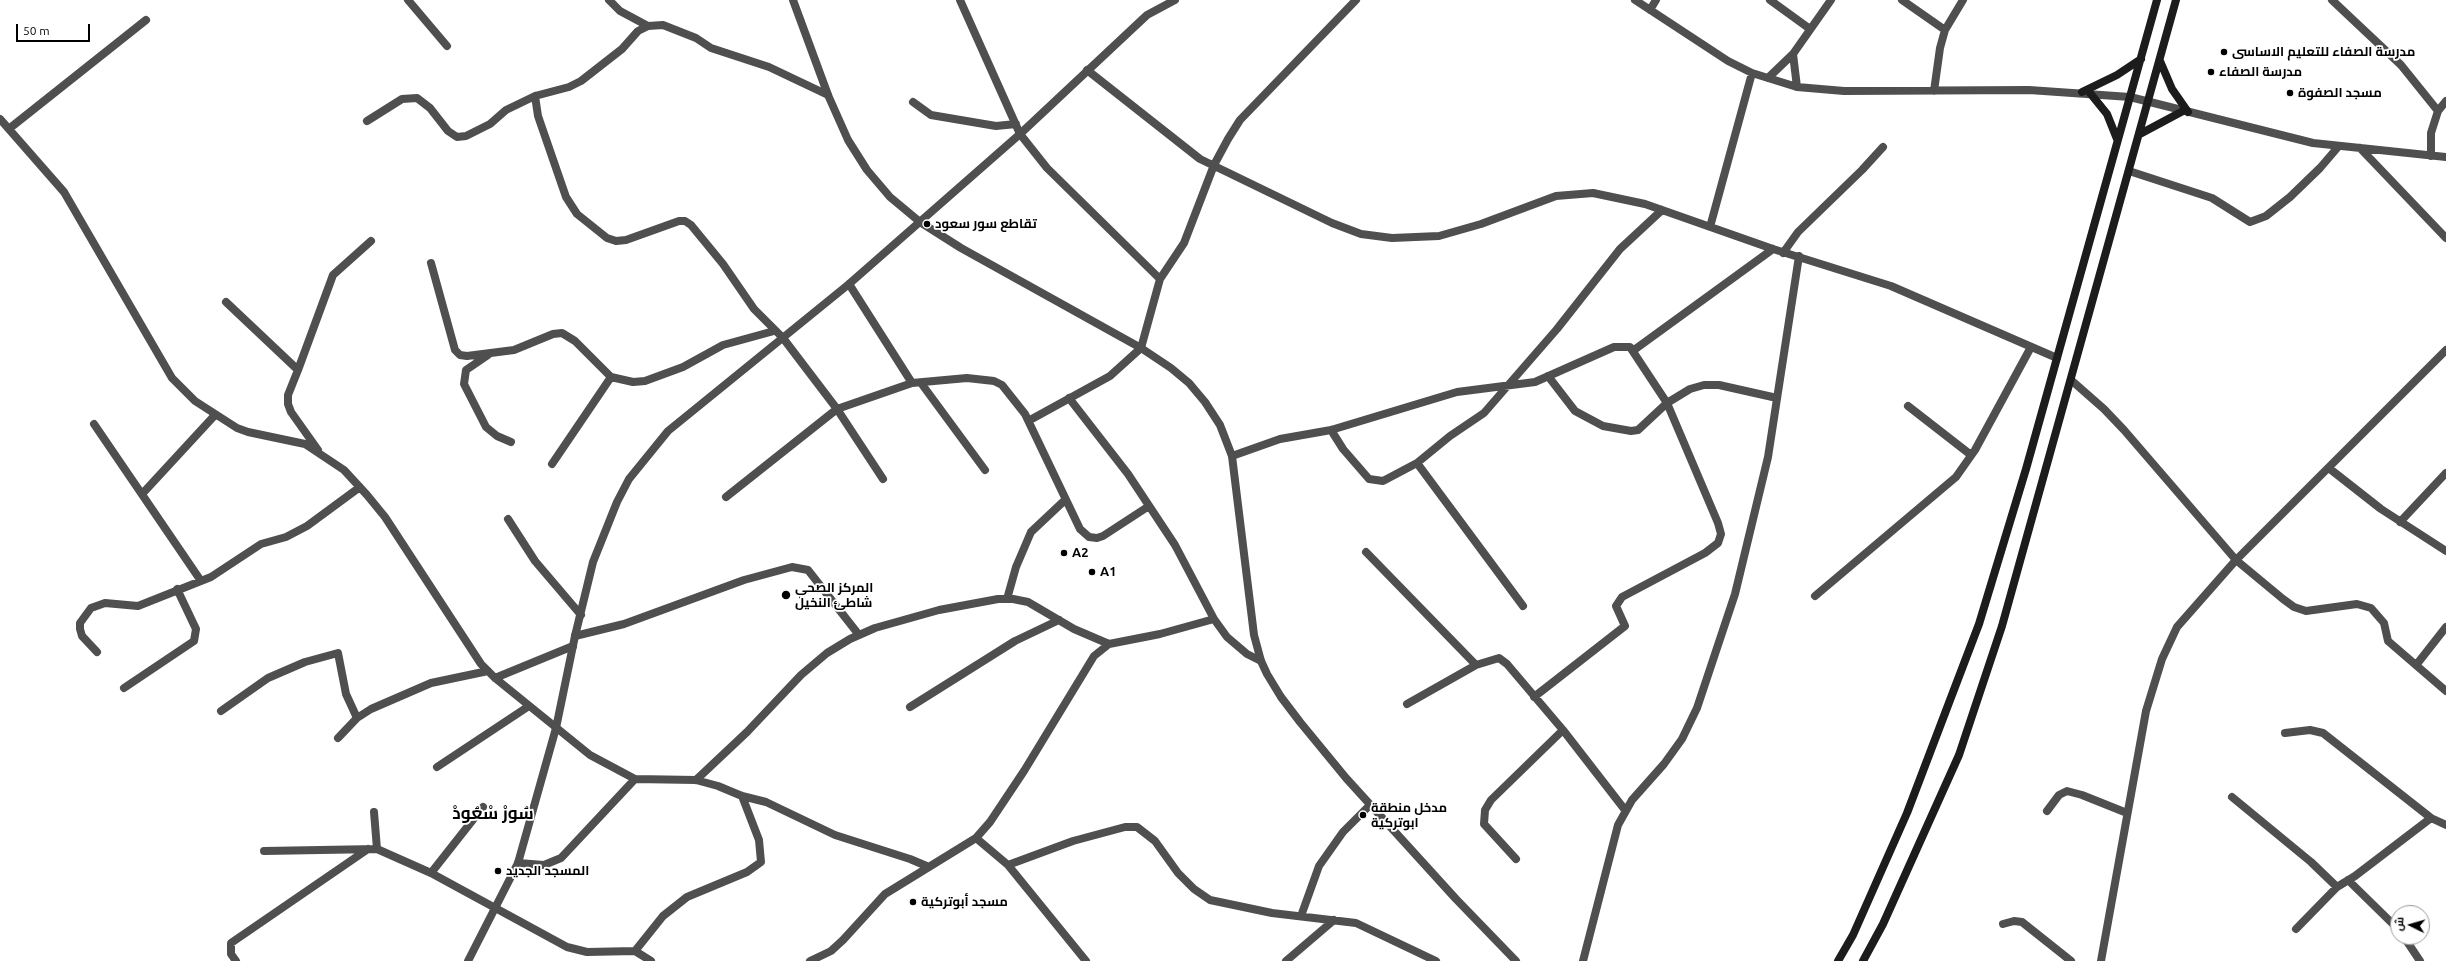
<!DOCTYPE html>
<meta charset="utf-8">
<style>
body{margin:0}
#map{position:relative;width:2446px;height:961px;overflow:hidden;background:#fff;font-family:Ubuntu,Cairo,sans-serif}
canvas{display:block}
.north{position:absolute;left:2390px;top:905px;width:40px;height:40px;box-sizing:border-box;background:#fff;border:1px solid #999;border-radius:50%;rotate:275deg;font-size:11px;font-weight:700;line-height:16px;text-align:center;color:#000}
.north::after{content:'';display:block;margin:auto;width:14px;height:18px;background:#000;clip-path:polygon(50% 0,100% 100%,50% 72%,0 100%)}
.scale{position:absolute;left:16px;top:24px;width:74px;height:18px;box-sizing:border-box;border:2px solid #000;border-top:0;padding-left:5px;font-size:12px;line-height:14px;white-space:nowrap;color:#000;-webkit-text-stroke:3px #fff;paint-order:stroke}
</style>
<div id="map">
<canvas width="2446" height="961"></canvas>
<div class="north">ش</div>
<div class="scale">50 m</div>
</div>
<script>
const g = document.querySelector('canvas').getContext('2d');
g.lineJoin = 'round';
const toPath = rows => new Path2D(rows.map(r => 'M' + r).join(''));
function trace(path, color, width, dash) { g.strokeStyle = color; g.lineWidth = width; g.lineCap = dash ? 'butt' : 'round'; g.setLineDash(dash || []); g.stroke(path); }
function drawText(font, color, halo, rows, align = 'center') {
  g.font = font + ' Ubuntu,Cairo,sans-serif'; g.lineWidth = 3.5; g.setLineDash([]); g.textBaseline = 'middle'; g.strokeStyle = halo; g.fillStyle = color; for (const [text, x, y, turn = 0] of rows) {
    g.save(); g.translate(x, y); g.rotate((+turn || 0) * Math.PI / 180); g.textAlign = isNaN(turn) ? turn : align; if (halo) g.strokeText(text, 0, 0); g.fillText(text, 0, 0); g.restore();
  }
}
trace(toPath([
 [408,0,447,46],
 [609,0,620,11,648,26],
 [960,0,1020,134,1047,168,1160,279],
 [1635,0,1728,61,1752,73,1797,87,1844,91,2029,90,2130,97,2313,143,2446,157],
 [1770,0,1810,29],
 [1902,0,1945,30],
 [2332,0,2401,65,2438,111],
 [1650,10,1656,0],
 [1087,70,1200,159,1332,223,1361,234,1392,238,1439,236,1481,224,1556,196,1593,193,1645,204,1773,249,1891,286,2057,358],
 [1768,78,1793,54],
 [1797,87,1793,54,1831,0],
 [1934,91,1940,48,1945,30,1963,0],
 [828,95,769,67,711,48,696,38,663,25,648,26,638,31,622,49,581,81,569,87,535,96,538,116,566,197,577,214,607,238,616,241,626,240,679,221,685,221,691,225,723,264,754,309,783,338,837,409,883,479],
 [913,102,931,115,996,126,1016,124],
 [0,119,64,192,172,378,195,401,237,428,248,432,305,444,344,470,367,495,385,517,481,664,495,678,590,755,635,779,696,780,718,786,742,796,766,802,835,835,910,859,929,867],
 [367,121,402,99,417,98,430,108,448,131,457,137,466,136,490,124,506,110,535,96],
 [10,128,146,20],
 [2360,148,2446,238],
 [2431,156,2431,133,2438,111,2446,101],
 [2129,171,2212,198,2250,222,2266,216,2290,197,2320,168,2338,147],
 [1710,227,1752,73],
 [1783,253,1798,232,1862,170,1883,147],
 [431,263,455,350,460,355,467,356,514,350,553,334,562,333,575,341,611,377,633,382,645,381,683,367,723,345,774,331],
 [849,284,912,383],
 [226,302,298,370,288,395,288,404,291,412,318,450],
 [1634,350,1773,249],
 [488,355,466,370,464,384,486,427,497,436,511,442],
 [298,370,333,275,371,241],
 [1548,376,1575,411,1603,426,1631,431,1638,430,1667,403,1690,389,1704,385,1719,385,1777,398],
 [2071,380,2104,409,2124,430,2236,560,2283,599,2294,607,2306,611,2357,604,2371,608,2384,623,2388,641,2446,691],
 [921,383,985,470],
 [1069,398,1128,474,1175,545,1214,619,1227,637,1247,654,1261,661],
 [1908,406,1971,455],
 [1030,420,1110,376,1141,348,1160,279,1184,243,1214,165,1228,139,1240,120,1356,0],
 [94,424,201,581],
 [1331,430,1343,449,1369,479,1383,481,1417,463,1450,436,1484,413,1557,329,1620,249,1662,210],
 [1232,456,1280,439,1331,430,1457,392,1535,382,1614,347,1630,347,1667,403,1718,523,1721,534,1718,543,1705,553,1622,597,1616,606,1625,626,1534,697],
 [1417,463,1523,606],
 [552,464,611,377],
 [2330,469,2381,509,2446,551],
 [143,493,215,415],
 [726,497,837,409,912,383,967,378,994,381,1002,385,1025,414,1080,529,1089,537,1097,538,1103,536,1149,506],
 [508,519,535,561,581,615],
 [2400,522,2446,473],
 [1366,552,1476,665],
 [1815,596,1956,477,1975,450,2031,347],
 [1007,599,1016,567,1031,532,1065,500],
 [575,636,624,624,744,580,792,567,808,570,859,635],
 [97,652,82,636,80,629,80,623,91,608,105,603,138,606,211,577,261,544,286,537,307,526,360,487],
 [2417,664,2446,627],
 [495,678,573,646],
 [124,688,194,641,196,629,177,589],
 [1407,704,1476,665,1499,658,1507,664,1563,730,1625,810],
 [910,707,1015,641,1059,620],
 [221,711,268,678,305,662,338,653,346,694,357,718],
 [2285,733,2310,730,2323,733,2431,818],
 [338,738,357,718,371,709,431,683,488,671],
 [437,767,529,706],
 [696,780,747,732,801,675,827,653,850,639,875,628,939,610,998,599,1013,599,1028,602,1074,629,1109,644],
 [2232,797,2311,862,2337,887,2355,876,2431,818,2446,825],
 [2047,811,2059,795,2067,791,2082,795,2127,813],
 [374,812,377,849],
 [976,838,1008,865,1073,841,1125,827,1137,827,1155,841,1178,873,1194,889,1210,900,1272,913,1356,923,1436,961],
 [264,851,377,849,431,873,567,947,587,952,635,951,651,961],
 [1516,859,1484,824,1485,810,1491,800,1563,730],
 [518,863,544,865,561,858,635,779],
 [1008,865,1086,961],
 [431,873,483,807],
 [2348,880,2398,929],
 [1301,916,1319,866,1343,832,1370,805],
 [2003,924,2014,921,2022,922,2071,961],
 [2296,929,2337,887],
 [2404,937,2420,961],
 [635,951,663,916,687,897,747,872,761,862,759,840,742,796],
 [236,961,231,954,231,943,368,849],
 [810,961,831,951,843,940,885,894,976,838,990,822,1024,771,1094,656,1109,644,1160,634,1214,619],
 [1286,961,1334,920],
 [1583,961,1618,825,1632,800,1664,764,1682,739,1697,708,1735,594,1768,457,1799,256],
 [2101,961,2146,711,2162,659,2177,627,2236,560,2446,350]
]), '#4f4f4f', 8);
trace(toPath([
 [793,0,828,95,848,140,867,170,890,197,920,222,961,248,1141,348,1171,368,1189,383,1205,402,1220,425,1232,456,1254,635,1261,661,1267,674,1281,697,1300,722,1346,778,1456,899,1516,961],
 [468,961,518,863,556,728,575,636,593,562,617,502,629,479,668,431,849,284,1020,134,1147,15,1175,0]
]), '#4f4f4f', 8);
trace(toPath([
 [2160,61,2172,89,2188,112],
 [2082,92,2117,75,2141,59],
 [2090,93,2107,114,2117,139],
 [2140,134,2183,111],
 [1838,961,1853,935,1907,813,1979,624,2026,469,2157,0],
 [1863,961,1883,924,1959,755,2002,626,2176,0]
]), '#1c1c1c', 8);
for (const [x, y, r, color] of [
 [2224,52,4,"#000"],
 [2211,72,4,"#000"],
 [2290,93,4,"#000"],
 [927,224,4,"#000"],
 [1064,553,4,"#000"],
 [1092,572,4,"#000"],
 [786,595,5,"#000"],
 [1363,815,4,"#000"],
 [498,871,4,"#000"],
 [913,902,4,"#000"]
]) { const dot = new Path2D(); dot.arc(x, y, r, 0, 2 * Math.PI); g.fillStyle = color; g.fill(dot); trace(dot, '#fff', 1.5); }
drawText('bold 13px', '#000', '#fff', [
 ["مدرسة الصفاء للتعليم الاساسى",2232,52],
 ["مدرسة الصفاء",2219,72],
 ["مسجد الصفوة",2298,93],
 ["تقاطع سور سعود",935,224],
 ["A2",1072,553],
 ["A1",1100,572],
 ["المركز الصحي",795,588],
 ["شاطئ النخيل",795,603],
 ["مدخل منطقة",1371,808],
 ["ابوتركية",1371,823],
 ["المسجد الجديد",506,871],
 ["مسجد أبوتركية",921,902]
], 'left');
drawText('bold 17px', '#000', '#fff', [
 ["سُورْ سْعُودْ",493,813]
]);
</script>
